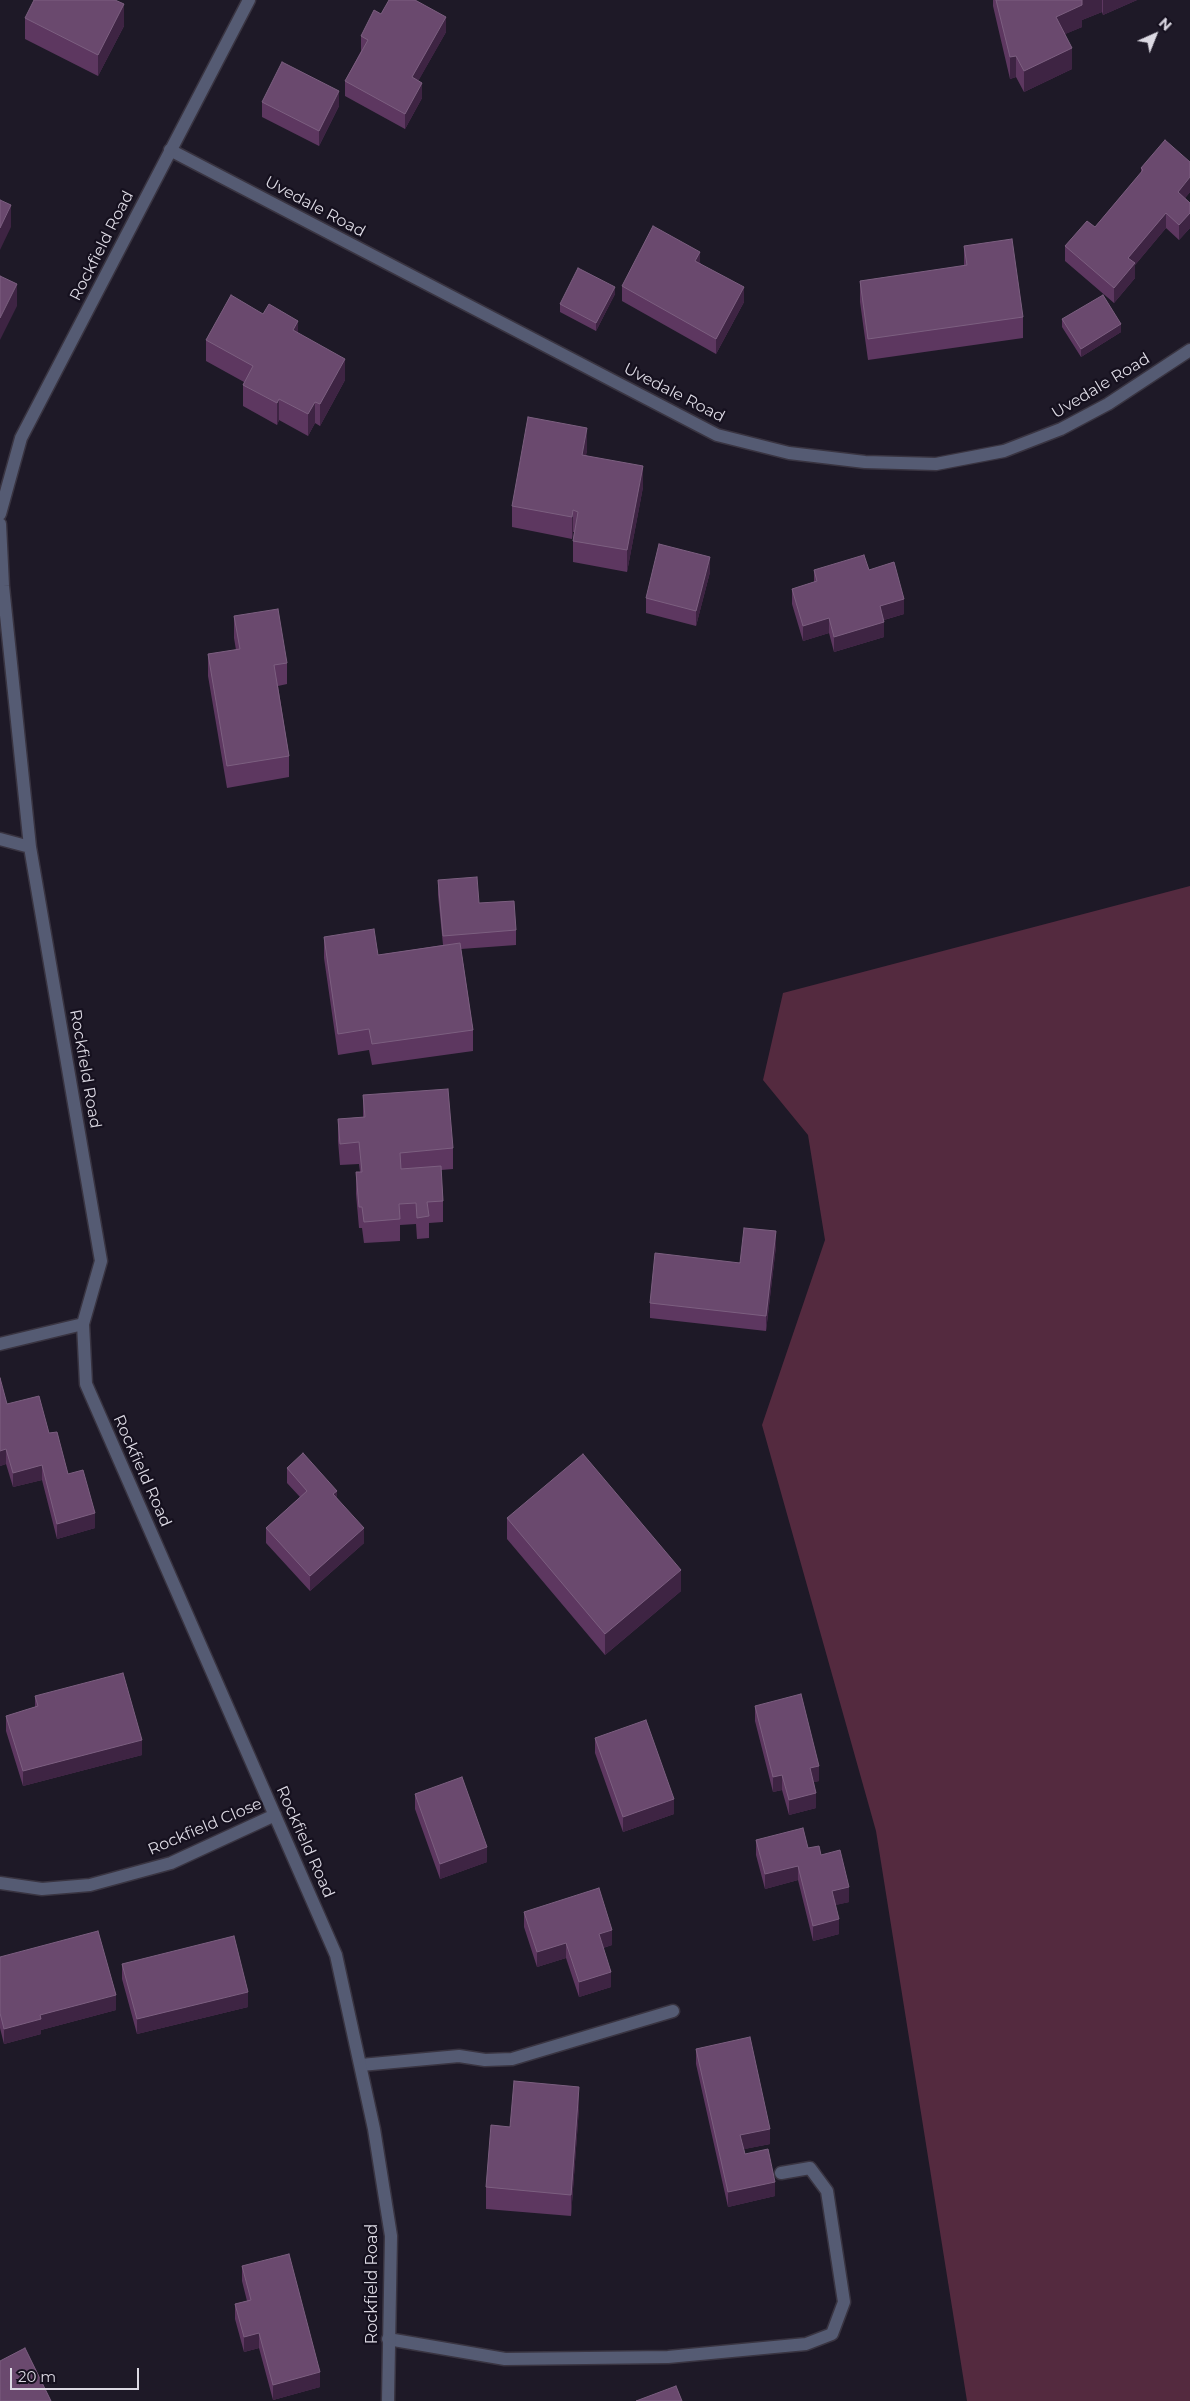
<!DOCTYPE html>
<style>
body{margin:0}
#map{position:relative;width:1190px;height:2401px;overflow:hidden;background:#1e1927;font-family:Montserrat,sans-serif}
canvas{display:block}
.north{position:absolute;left:1130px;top:10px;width:50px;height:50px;-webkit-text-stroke:4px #15101e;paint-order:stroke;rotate:44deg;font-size:14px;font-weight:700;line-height:20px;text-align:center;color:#dcd9e3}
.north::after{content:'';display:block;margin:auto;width:18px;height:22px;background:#dcd9e3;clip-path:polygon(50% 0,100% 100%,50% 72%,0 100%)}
.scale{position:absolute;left:10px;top:2368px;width:129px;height:22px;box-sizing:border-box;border:2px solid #dcd9e3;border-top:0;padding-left:6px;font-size:15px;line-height:18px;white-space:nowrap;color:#dcd9e3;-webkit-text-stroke:4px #15101e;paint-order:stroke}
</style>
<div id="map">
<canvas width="1190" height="2401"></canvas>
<div class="north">N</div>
<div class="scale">20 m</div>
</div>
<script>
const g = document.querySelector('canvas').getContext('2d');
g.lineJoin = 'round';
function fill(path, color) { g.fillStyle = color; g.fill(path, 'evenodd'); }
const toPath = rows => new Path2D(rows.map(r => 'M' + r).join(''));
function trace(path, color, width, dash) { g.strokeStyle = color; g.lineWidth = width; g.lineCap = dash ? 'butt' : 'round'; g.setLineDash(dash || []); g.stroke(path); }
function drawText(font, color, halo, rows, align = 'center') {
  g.font = font + ' Montserrat,sans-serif'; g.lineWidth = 4.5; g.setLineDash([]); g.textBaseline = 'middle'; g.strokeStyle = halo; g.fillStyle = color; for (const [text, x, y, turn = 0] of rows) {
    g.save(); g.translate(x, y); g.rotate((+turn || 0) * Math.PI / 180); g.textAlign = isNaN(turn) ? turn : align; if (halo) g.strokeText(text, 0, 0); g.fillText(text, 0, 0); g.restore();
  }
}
fill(toPath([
 [1190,886,1190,2401,967,2401,876,1831,762,1425,825,1240,808,1135,763,1080,783,993]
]), '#542a3f');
const service = toPath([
 [361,2065,459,2056,485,2060,512,2059,673,2011],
 [388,2339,505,2359,668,2357,806,2344,832,2334,844,2302,827,2191,810,2168,781,2173]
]);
const minor = toPath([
 [170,150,717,435,789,453,865,462,936,464,1004,451,1061,429,1108,404,1190,350],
 [0,514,21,438,249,0],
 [0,524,3,586,30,847,101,1261,83,1324,86,1384,336,1955,374,2129,391,2236,388,2401],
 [0,839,30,847],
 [0,1344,83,1324],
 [0,1883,42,1889,90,1885,171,1863,275,1815]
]);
trace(service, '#393441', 15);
trace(minor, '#393441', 15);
trace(service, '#555b73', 12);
trace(minor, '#555b73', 12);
fill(toPath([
 [993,0,1137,0,1103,15,1102,12,1082,20,1082,27,1065,34,1072,69,1024,92,1016,77,1010,79,993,6],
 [25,18,124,26,98,76,25,39],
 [446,32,418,81,422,98,405,129,345,96,345,81,361,51,361,36],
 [262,102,339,106,319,146,262,117],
 [1141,168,1190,192,1185,198,1190,203,1190,228,1179,240,1166,228,1135,265,1135,278,1114,303,1065,261,1065,246,1095,227,1141,173],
 [964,246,1023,317,1023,338,868,360,860,302,860,281,964,266],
 [700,263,744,302,716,354,622,301,622,286],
 [615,294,596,331,560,312,560,304],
 [1062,319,1121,332,1081,357,1062,327],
 [298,333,345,380,320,426,315,423,308,436,279,420,277,425,243,406,243,385,244,382,206,361,206,340],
 [587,450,586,455,643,487,627,572,573,562,573,541,574,532,573,532,572,539,512,527,512,506],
 [814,570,869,570,904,614,884,620,884,637,834,652,829,633,803,641,792,604,792,589,814,582],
 [710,572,696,626,646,613,646,598],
 [234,616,287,663,287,684,278,686,289,756,289,777,227,788,208,676,208,654,236,650,234,638],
 [438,880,479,903,516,930,516,945,461,949,473,1030,473,1051,372,1065,369,1050,338,1055,324,958,324,937,378,955,443,945,438,895],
 [363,1095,453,1148,453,1169,441,1170,443,1201,443,1222,429,1223,429,1238,417,1239,416,1224,400,1225,400,1241,364,1243,362,1228,359,1228,356,1194,356,1172,360,1172,359,1164,340,1165,338,1141,338,1119,363,1117],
 [776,1246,766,1331,650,1318,650,1303],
 [7,1404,49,1433,68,1474,95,1528,57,1539,42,1480,13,1487,6,1464,0,1466],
 [287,1468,337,1498,364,1543,310,1591,266,1543,266,1528,300,1497,287,1483],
 [507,1518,681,1591,605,1655,507,1539],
 [35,1696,142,1755,23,1786,6,1731,6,1716,35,1707],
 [755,1706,819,1781,814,1782,816,1808,789,1815,782,1790,773,1792,755,1721],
 [595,1738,674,1814,623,1832,595,1753],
 [415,1794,487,1862,440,1879,415,1809],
 [756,1840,808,1848,821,1855,849,1902,835,1905,839,1934,813,1941,798,1880,765,1889,756,1855],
 [524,1912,612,1945,603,1948,611,1987,579,1997,566,1958,537,1967,524,1927],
 [0,1957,116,2010,41,2030,41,2034,4,2044,0,2028],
 [122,1964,248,2007,137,2034,122,1979],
 [696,2049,770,2144,744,2149,745,2154,775,2196,728,2207,696,2064],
 [579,2108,571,2216,486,2209,486,2187],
 [242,2266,320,2387,273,2400,259,2348,244,2352,235,2319,235,2304,247,2301,242,2281]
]), '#5d3760');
fill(toPath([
 [1082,0,1102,0,1102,12,1082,20,1082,27,1056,38,1056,17],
 [1103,0,1137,0,1103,15],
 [124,4,124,26,98,76,98,55],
 [446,17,446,32,412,92,412,77],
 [1072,48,1072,69,1024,92,1024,71],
 [1016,56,1016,77,1010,79,1010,57],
 [422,83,422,98,405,129,405,114],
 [339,91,339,106,319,146,319,131],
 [1190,177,1190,192,1178,207,1178,192],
 [11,205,11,227,0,250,0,228],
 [1166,213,1166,228,1135,265,1135,278,1114,303,1114,288,1128,258],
 [1190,213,1190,228,1179,240,1179,225],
 [700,252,700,266,695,261],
 [17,284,17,306,0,340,0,318],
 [615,287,615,294,596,331,596,323],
 [744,287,744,302,716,354,716,339],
 [298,321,298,342,293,330],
 [1121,324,1121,332,1081,357,1081,349],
 [345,359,345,380,320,426,320,404],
 [279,399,279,420,277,425,277,403],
 [315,402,315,423,308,436,308,414],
 [587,428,587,450,582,476,582,455],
 [643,466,643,487,627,572,627,550],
 [573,510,573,532,572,539,572,517],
 [710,557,710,572,696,626,696,611],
 [904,599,904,614,880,621,880,606],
 [829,618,829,633,803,641,803,626],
 [884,622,884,637,834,652,834,637],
 [776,1231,776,1246,766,1331,766,1316],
 [6,1449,6,1464,0,1466,0,1451],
 [42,1465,42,1480,13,1487,13,1473],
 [337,1491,337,1506,333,1494],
 [95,1513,95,1528,57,1539,57,1524],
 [364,1528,364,1543,310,1591,310,1576],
 [681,1570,681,1591,605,1655,605,1634],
 [142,1740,142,1755,23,1786,23,1771],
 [819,1766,819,1781,810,1783,810,1768],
 [782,1775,782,1790,773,1792,773,1777],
 [816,1793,816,1808,789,1815,789,1800],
 [674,1799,674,1814,623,1832,623,1817],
 [487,1847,487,1862,440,1879,440,1864],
 [798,1866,798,1880,765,1889,765,1874],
 [849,1887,849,1902,832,1906,832,1891],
 [839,1919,839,1934,813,1941,813,1926],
 [612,1930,612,1945,599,1949,599,1934],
 [566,1943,566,1958,537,1967,537,1952],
 [611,1972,611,1987,579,1997,579,1982],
 [248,1992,248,2007,137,2034,137,2019],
 [116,1995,116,2010,41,2030,41,2034,4,2044,4,2029,40,2015],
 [579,2087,579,2108,571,2216,571,2195],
 [770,2129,770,2144,740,2150,740,2135],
 [775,2182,775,2196,728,2207,728,2192],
 [259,2333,259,2348,244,2352,244,2337],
 [320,2372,320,2387,273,2400,273,2385]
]), '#3e2443');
const building = toPath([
 [34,0,115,0,124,4,98,55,25,18,34,0],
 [389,0,415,0,446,17,412,77,422,83,405,114,345,81,368,40,361,36,374,10,381,14,389,0],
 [996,0,1082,0,1082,5,1056,17,1072,48,1024,71,1016,56,1010,57,996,0],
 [282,62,339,91,319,131,262,102,282,62],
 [1165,140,1190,162,1190,177,1178,192,1190,203,1190,213,1179,225,1166,213,1128,258,1135,263,1114,288,1065,246,1087,221,1095,227,1143,170,1141,168,1165,140],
 [0,200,11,205,0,228,0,200],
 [653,226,700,252,695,261,744,287,716,339,622,286,653,226],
 [1012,239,1023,317,868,339,860,281,967,265,964,246,1012,239],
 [578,268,615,287,596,323,560,304,578,268],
 [0,276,17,284,0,318,0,276],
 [231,295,263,314,269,304,298,321,293,330,345,359,320,404,315,402,308,414,279,399,277,403,243,385,253,366,206,340,231,295],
 [1103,295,1121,324,1081,349,1062,319,1103,295],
 [528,417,587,428,582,455,643,466,627,550,573,541,578,512,573,510,572,517,512,506,528,417],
 [659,544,710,557,696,611,646,598,659,544],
 [864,555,869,570,894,562,904,599,880,606,884,622,834,637,829,618,803,626,792,589,817,581,814,570,864,555],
 [278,609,287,663,274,665,289,756,227,766,208,654,240,649,234,616,278,609],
 [477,877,479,903,514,901,516,930,443,936,438,880,477,877],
 [374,929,378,955,460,943,473,1030,372,1044,369,1029,338,1034,324,937,374,929],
 [448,1089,453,1148,400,1153,401,1169,441,1166,443,1201,427,1202,429,1216,417,1218,416,1203,399,1204,400,1219,364,1222,362,1207,359,1207,356,1172,362,1172,359,1142,340,1144,338,1119,365,1117,363,1095,448,1089],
 [744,1228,776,1231,766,1316,650,1303,655,1253,740,1263,744,1228],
 [0,1378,7,1404,39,1396,49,1433,57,1432,68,1474,83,1470,95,1513,57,1524,42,1465,13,1473,6,1449,0,1451,0,1378],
 [303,1453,337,1491,333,1494,364,1528,310,1576,266,1528,307,1491,287,1468,303,1453],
 [583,1454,681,1570,605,1634,507,1518,583,1454],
 [123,1673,142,1740,23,1771,6,1716,38,1706,35,1696,123,1673],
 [801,1694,819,1766,810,1768,816,1793,789,1800,782,1775,773,1777,755,1706,801,1694],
 [646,1720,674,1799,623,1817,595,1738,646,1720],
 [462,1777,487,1847,440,1864,415,1794,462,1777],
 [803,1828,808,1848,819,1846,821,1855,840,1850,849,1887,832,1891,839,1919,813,1926,798,1866,765,1874,756,1840,803,1828],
 [599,1888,612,1930,599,1934,611,1972,579,1982,566,1943,537,1952,524,1912,599,1888],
 [98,1931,116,1995,40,2015,41,2019,4,2029,0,2013,0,1957,98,1931],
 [234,1936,248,1992,137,2019,122,1964,234,1936],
 [750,2037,770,2129,740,2135,745,2154,768,2149,775,2182,728,2192,696,2049,750,2037],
 [514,2081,579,2087,571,2195,486,2187,491,2125,510,2127,514,2081],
 [289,2254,320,2372,273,2385,259,2333,244,2337,235,2304,251,2300,242,2266,289,2254],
 [25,2348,51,2401,0,2401,0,2361,25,2348],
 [676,2386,682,2401,636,2401,676,2386]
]);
fill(building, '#6a496e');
trace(building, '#7c5f80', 1);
drawText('16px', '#dcd9e3', '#15101e', [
 ["Uvedale Road",315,207,28],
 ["Rockfield Road",102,246,-63],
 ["Uvedale Road",1101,386,-31],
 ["Uvedale Road",674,393,27],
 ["Rockfield Road",85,1069,80],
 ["Rockfield Road",142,1471,66],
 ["Rockfield Close",205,1827,-23],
 ["Rockfield Road",305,1842,66],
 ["Rockfield Road",372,2284,-90]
]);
</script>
